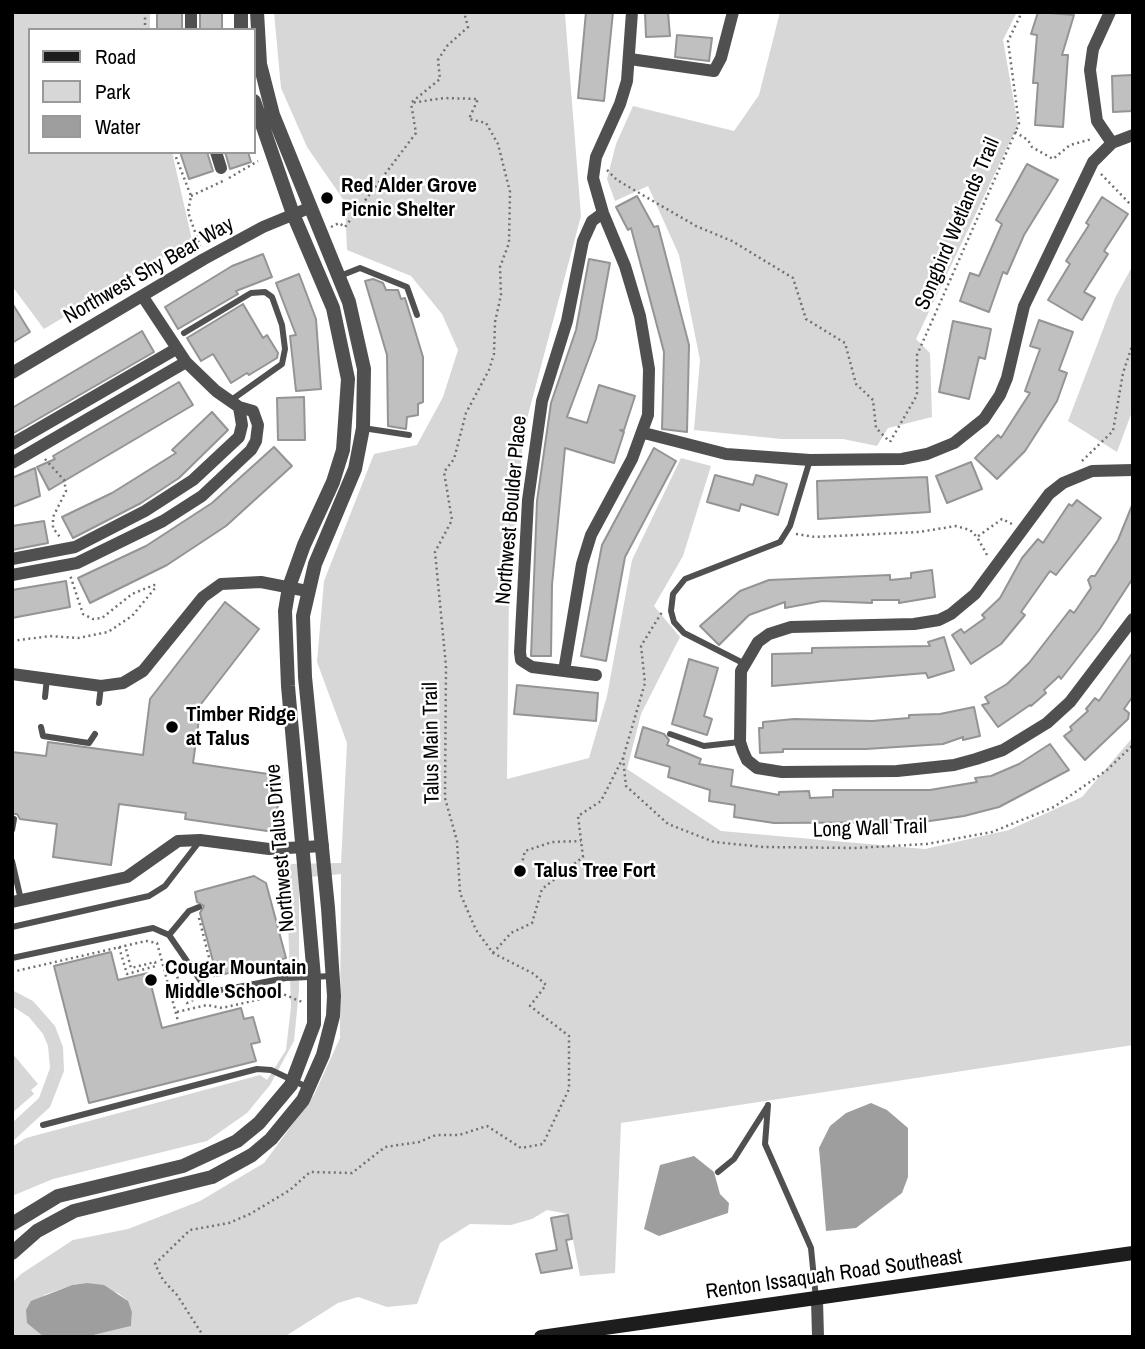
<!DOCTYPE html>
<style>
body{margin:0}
#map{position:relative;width:1145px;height:1349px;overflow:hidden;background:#fff;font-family:"Archivo Narrow",sans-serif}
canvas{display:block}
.frame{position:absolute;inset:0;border:14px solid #000;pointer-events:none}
.legend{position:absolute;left:28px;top:28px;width:228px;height:126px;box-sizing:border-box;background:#fff;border:2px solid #999;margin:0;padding:9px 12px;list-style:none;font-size:21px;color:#000}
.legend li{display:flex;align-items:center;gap:14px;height:35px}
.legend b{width:35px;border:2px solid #999}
</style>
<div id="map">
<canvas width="1145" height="1349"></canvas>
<div class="frame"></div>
<ul class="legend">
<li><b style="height:9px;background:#1d1d1d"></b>Road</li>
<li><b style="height:19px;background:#d7d7d7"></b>Park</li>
<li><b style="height:19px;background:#9e9e9e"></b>Water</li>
</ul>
</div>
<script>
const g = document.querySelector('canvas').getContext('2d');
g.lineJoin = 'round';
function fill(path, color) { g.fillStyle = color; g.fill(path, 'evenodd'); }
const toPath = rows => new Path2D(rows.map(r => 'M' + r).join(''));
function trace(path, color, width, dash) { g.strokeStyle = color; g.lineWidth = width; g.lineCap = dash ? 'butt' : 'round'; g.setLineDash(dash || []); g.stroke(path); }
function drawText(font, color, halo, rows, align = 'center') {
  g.font = font + ' "Archivo Narrow",sans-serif'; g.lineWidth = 5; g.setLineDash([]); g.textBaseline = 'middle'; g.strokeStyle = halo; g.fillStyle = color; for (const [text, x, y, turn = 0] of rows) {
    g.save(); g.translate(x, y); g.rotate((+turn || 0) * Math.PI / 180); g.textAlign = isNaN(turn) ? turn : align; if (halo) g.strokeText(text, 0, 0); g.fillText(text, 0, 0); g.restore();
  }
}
fill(toPath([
 [150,12,150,30,30,30,30,152,172,152,192,240,44,329,12,286,12,13],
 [274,12,565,14,581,216,524,430,509,591,507,779,589,758,607,696,632,560,681,458,711,466,683,556,654,606,680,637,641,714,627,769,721,831,925,849,1009,830,1082,797,1133,737,1133,1045,621,1123,615,1273,580,1276,568,1214,547,1210,532,1219,511,1225,470,1224,440,1243,417,1304,387,1307,358,1297,338,1303,284,1337,85,1337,131,1326,132,1312,127,1300,118,1293,87,1283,72,1285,44,1295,41,1335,44,1337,12,1337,12,1283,21,1274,73,1240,128,1229,200,1201,264,1163,314,1095,340,1038,341,874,299,878,299,990,294,1041,270,1085,247,1113,207,1141,53,1179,12,1196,12,1147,26,1138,260,1075,267,1080,286,1050,291,1007,286,864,341,863,347,743,317,662,324,581,374,454,417,445,443,397,458,350,442,314,411,276,347,250,345,202,307,147,281,88],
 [780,12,1017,12,1003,40,1018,125,916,339,930,353,932,417,888,428,877,446,843,439,781,439,694,430,700,360,679,255,648,186,615,201,607,179,616,144,633,106,734,131,759,95],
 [1133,265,1133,409,1117,452,1068,421,1115,298],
 [12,990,33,1001,55,1026,63,1047,64,1071,50,1107,12,1142,12,1123,39,1098,50,1068,48,1046,43,1034,29,1017,12,1006],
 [12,1053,38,1084,31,1090,34,1094,12,1113]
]), '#d7d7d7');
fill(toPath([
 [871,1103,887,1110,908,1128,908,1177,902,1193,856,1228,826,1231,819,1148,830,1126,846,1113],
 [694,1156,714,1172,720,1194,729,1203,728,1213,659,1236,644,1229,660,1165],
 [87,1283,104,1285,128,1301,132,1312,131,1326,85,1337,44,1337,27,1323,26,1310,31,1301,72,1285]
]), '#9e9e9e');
const building = toPath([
 [157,12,182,12,182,30,157,30,157,12],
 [200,12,222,12,222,30,200,30,200,12],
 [586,12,613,12,604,101,578,98,586,12],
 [645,12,668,12,670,36,646,37,645,12],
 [1038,12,1074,15,1062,55,1068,55,1063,127,1035,125,1038,83,1033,83,1037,35,1031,34,1038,12],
 [677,35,712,38,709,61,675,57,677,35],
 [1133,75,1133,111,1113,112,1112,76,1133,75],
 [180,152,207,152,213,171,189,179,180,152],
 [225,152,248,152,251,162,230,169,225,152],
 [1027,164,1058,180,1024,235,1007,274,1003,272,989,312,960,301,970,273,979,276,1002,224,996,220,1027,164],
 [637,196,654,227,658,226,689,345,687,432,662,429,664,352,631,228,628,230,616,207,637,196],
 [1102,197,1128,214,1104,251,1108,254,1084,292,1095,298,1082,320,1048,300,1070,264,1066,261,1089,225,1086,223,1102,197],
 [263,254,272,277,236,291,238,294,178,329,165,307,232,266,263,254],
 [589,259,610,263,596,339,567,417,587,423,599,385,635,396,624,430,620,430,624,432,614,463,565,448,552,585,551,656,531,656,537,501,551,403,576,330,589,259],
 [299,274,316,319,321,389,296,391,290,336,296,335,276,283,299,274],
 [373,279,383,283,386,290,398,290,401,299,405,298,423,357,423,402,418,404,418,415,407,417,406,429,388,426,387,355,365,281,373,279],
 [12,303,30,332,12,343,12,303],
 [243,304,263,338,267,335,278,353,277,358,249,375,247,373,231,383,213,354,201,361,187,338,243,304],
 [1039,320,1073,332,1059,370,1067,373,1057,401,1025,451,997,479,975,458,998,435,1001,438,1030,393,1025,391,1040,349,1030,346,1039,320],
 [953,321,991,329,985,359,979,357,969,399,939,392,953,321],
 [142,331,154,352,12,434,12,408,142,331],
 [179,382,193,405,49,490,37,467,55,459,53,456,179,382],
 [304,397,305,440,278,440,277,398,304,397],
 [212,412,228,430,179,478,141,503,73,538,62,517,112,493,176,453,172,450,212,412],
 [274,447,292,466,226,526,167,565,90,603,78,578,146,546,212,503,274,447],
 [654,448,676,461,625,557,606,661,581,656,602,545,654,448],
 [971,462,982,489,947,503,936,476,971,462],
 [35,468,40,496,12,507,12,478,35,468],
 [715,475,753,485,756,475,787,484,778,515,741,504,739,511,707,502,715,475],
 [927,477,930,512,818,519,817,481,927,477],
 [1077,500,1101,518,1056,575,1050,571,1021,612,1025,615,1001,644,971,664,952,635,961,629,964,633,985,618,982,615,1000,598,1022,558,1038,539,1043,543,1069,504,1072,506,1077,500],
 [1133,503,1133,578,1099,630,1061,679,1059,676,1044,690,1046,693,1031,706,1030,705,998,727,982,705,989,703,985,697,1007,684,1029,663,1070,610,1074,613,1091,588,1088,580,1091,576,1095,576,1118,540,1133,503],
 [44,521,48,543,12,550,12,526,44,521],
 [932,570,935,597,899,603,899,600,872,600,872,603,822,601,785,608,785,602,749,615,719,645,700,626,740,591,769,580,890,575,890,580,911,578,911,573,932,570],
 [66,581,70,607,12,618,12,590,66,581],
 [225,602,259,629,201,704,193,763,282,776,274,832,185,819,186,813,119,804,111,865,53,857,57,824,20,819,17,814,12,814,12,752,46,756,48,742,143,755,150,699,225,602],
 [944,637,954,670,928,678,926,673,772,686,772,654,812,653,812,648,930,646,928,642,944,637],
 [1133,652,1133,696,1124,709,1129,713,1128,719,1085,760,1064,736,1072,730,1070,727,1088,711,1086,709,1095,698,1099,701,1133,652],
 [689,659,718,668,704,716,712,719,707,735,672,724,689,659],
 [517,685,598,693,596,721,514,714,517,685],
 [974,707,980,736,963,740,963,737,943,744,866,749,783,749,783,752,760,753,759,728,763,728,763,722,794,719,872,721,909,718,909,715,940,714,974,707],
 [643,727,664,734,669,740,667,745,701,759,699,764,733,770,731,786,779,795,779,792,809,791,810,798,833,797,833,790,930,790,977,782,975,778,991,776,1019,764,1050,744,1069,770,999,807,964,816,923,822,774,823,734,817,735,805,709,801,710,790,668,777,670,767,635,757,643,727],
 [254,876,266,883,286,958,217,976,200,913,204,906,197,902,195,892,254,876],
 [111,952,118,980,148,973,162,1028,241,1008,244,1019,253,1017,260,1042,251,1044,256,1061,89,1103,54,966,111,952],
 [568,1215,572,1239,566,1240,572,1268,541,1273,536,1254,557,1250,551,1218,568,1215]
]);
fill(building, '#c0c0c0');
trace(building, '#949494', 2);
trace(toPath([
 [145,12,145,30],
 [412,102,440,79,438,60,447,46,468,27,464,12],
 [1015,132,1028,140,1032,147,1053,159,1070,145,1092,139],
 [174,152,191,196,188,212,200,246],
 [607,170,617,180,653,201,696,226,732,241,793,278,806,319,845,343,856,384,873,400,876,428,889,441],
 [1101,174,1133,207],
 [229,178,258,161],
 [191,196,223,181],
 [331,227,339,223,345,227,416,133,411,103],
 [890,442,917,395,917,355,1019,124,1008,41,1022,12],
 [45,459,64,480,66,491,53,517,53,528,60,537],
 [1082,461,1113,431,1123,373,1133,343],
 [796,534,815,537,919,532,956,526,970,530,977,537],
 [987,555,977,537,1002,519,1012,524],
 [12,641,50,636,78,638,108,632,132,616,156,587,154,585,132,594,102,618,93,619,83,614,70,575],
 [623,758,626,786,668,824,714,842,764,847,855,848,927,844,992,832,1054,807,1107,770,1133,745],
 [520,871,525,851,552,842,581,841],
 [199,918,214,977],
 [119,947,127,974,156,966,155,962,131,968,125,945],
 [493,953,511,933,532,923,542,889,583,857,578,816,601,801,623,758,645,683,641,646,662,612],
 [165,965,172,963,187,1003,201,996],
 [12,972,146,941,157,943,178,1021],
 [177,1012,207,1005,222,1008,283,994,302,1002],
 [204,1337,177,1295,163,1280,155,1264,190,1230,229,1223,250,1214,290,1190,310,1172,352,1173,385,1147,419,1142,436,1135,459,1135,487,1126,521,1148,543,1144,569,1089,569,1036,530,1006,546,985,534,974,493,953,476,930,460,893,457,841,445,798,446,666,435,552,452,520,444,472,454,459,466,413,489,370,494,354,495,322,501,295,500,267,509,243,510,192,498,144,486,123,469,119,478,99,444,98,411,103]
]), '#727272', 2.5, [2, 3.5]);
trace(toPath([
 [340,276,360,268,407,287,417,315],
 [184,333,251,293,265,292,272,297,282,325,285,349,282,364,230,401],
 [363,428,409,435],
 [743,663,684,633,674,622,671,611,673,594,685,579,780,542,790,526,810,460],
 [45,697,47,678],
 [99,703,101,686],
 [41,727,43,736,82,742,89,743,95,734],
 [670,734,704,746,740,742],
 [12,830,14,819],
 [12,861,21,900],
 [12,927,149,896,165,886,199,842],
 [169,935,189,911,199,907],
 [12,958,153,928,169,935,200,980,207,988,217,991,286,978,333,976],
 [768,1105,765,1144,811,1248,816,1299],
 [43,1125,257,1069,271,1070,309,1088],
 [718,1172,734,1159,767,1107]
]), '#505050', 6);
trace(toPath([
 [191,12,191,30],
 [1110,12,1093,49,1090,70,1097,121,1112,143],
 [630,59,714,71,721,58,733,12],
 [216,152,221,168],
 [12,373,204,259,263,227,309,208],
 [644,433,726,454,810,460,902,459,927,454,954,443,984,419,1000,395,1007,378,1024,306,1093,162,1112,143,1133,135],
 [12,444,176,349],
 [12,463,186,362],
 [1133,470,1092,471,1063,483,1049,494,975,594,951,614,939,620,914,624,791,627,769,634,758,642,741,671,740,742,743,751,747,760,757,768,782,772,897,771,954,765,976,759,1003,750,1047,723,1070,702,1133,619],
 [12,559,75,547,145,511,193,480,239,437,242,425,239,407],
 [12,575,77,563,163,521,202,496,251,450,256,441,258,425,253,411,239,407,216,391,186,362,143,297],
 [564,671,582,564,591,535,632,459,648,415,649,369,640,316,625,266,603,213,593,178,596,157,620,104,627,81,632,12],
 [12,674,101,686,123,683,143,671,203,597,221,584,261,582,307,591],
 [596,675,532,667,521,660,520,652,528,500,542,401,567,321,583,241,592,221,603,213],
 [12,902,127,877,178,841,200,840,269,849,323,846],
 [817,1300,818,1337]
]), '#505050', 12);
trace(toPath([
 [241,30,241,12],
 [12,1224,58,1196,183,1166,237,1141,259,1123,291,1085,314,1024,314,977,288,686,285,611,289,587,304,545,333,482,343,450,348,379,333,308,293,214,254,101],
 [12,1253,37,1231,74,1211,212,1177,252,1155,271,1139,303,1100,323,1055,333,1016,334,996,328,908,305,677,303,616,315,564,355,469,363,428,364,369,349,302,273,115,260,64,257,12]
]), '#505050', 14);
trace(toPath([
 [541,1337,1133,1253]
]), '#1d1d1d', 14);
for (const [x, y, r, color] of [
 [327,198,7,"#000"],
 [172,727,7,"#000"],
 [520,871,7,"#000"],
 [151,980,7,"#000"]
]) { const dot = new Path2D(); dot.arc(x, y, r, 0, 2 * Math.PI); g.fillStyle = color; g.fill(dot); trace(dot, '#fff', 2.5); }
drawText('bold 21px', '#000', '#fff', [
 ["Red Alder Grove",341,186],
 ["Picnic Shelter",341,210],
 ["Timber Ridge",186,715],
 ["at Talus",186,739],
 ["Talus Tree Fort",534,871],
 ["Cougar Mountain",165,968],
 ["Middle School",165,992]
], 'left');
drawText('21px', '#000', '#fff', [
 ["Songbird Wetlands Trail",958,224,-67],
 ["Northwest Shy Bear Way",149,271,-30],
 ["Northwest Boulder Place",512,510,-85],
 ["Talus Main Trail",432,743,-91],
 ["Long Wall Trail",870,829,-2],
 ["Northwest Talus Drive",281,848,-95],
 ["Renton Issaquah Road Southeast",834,1275,-8]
]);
</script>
